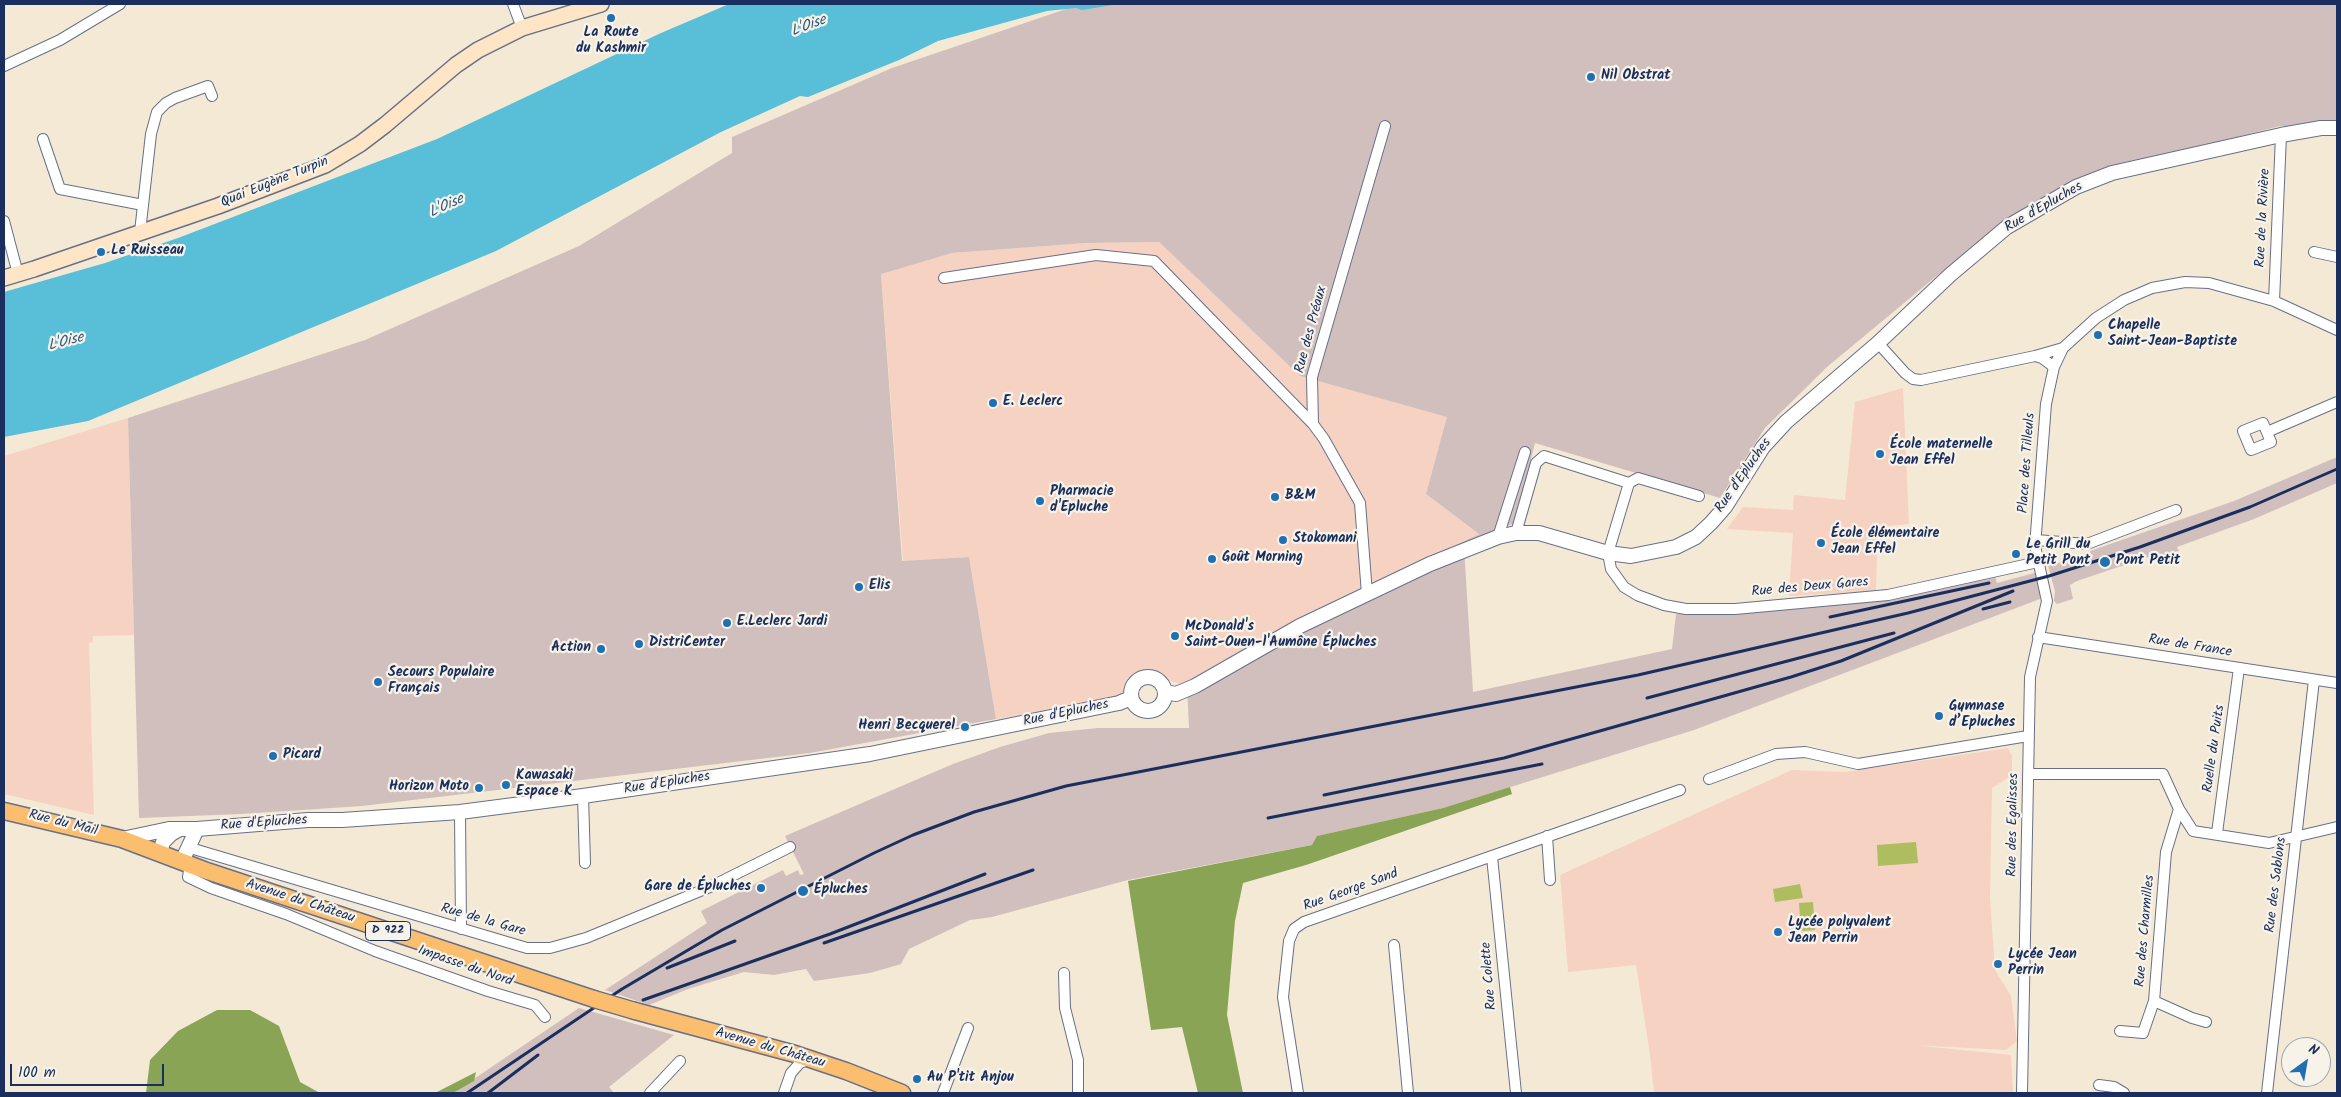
<!DOCTYPE html>
<meta charset="utf-8">
<style>
body{margin:0}
#map{position:relative;width:2341px;height:1097px;overflow:hidden;background:#f4e9d5;font-family:Kalam,sans-serif}
canvas{display:block}
.frame{position:absolute;inset:0;border:5px solid #1b2f5e;pointer-events:none}
.north{position:absolute;left:2281px;top:1037px;width:50px;height:50px;box-sizing:border-box;background:#f7f3e8;border:1px solid #9fa5b1;border-radius:50%;rotate:32deg;font-size:14px;font-weight:700;line-height:20px;text-align:center;color:#1b2f5e}
.north::after{content:'';display:block;margin:auto;width:18px;height:22px;background:#1f6fb2;clip-path:polygon(50% 0,100% 100%,50% 72%,0 100%)}
.scale{position:absolute;left:10px;top:1064px;width:154px;height:22px;box-sizing:border-box;border:2px solid #1b2f5e;border-top:0;padding-left:6px;font-size:15px;line-height:18px;white-space:nowrap;color:#1b2f5e;-webkit-text-stroke:4px #f7f3e8;paint-order:stroke}
</style>
<div id="map">
<canvas width="2341" height="1097"></canvas>
<div class="frame"></div>
<div class="north">N</div>
<div class="scale">100 m</div>
</div>
<script>
const g = document.querySelector('canvas').getContext('2d');
g.lineJoin = 'round';
function fill(path, color) { g.fillStyle = color; g.fill(path, 'evenodd'); }
const toPath = rows => new Path2D(rows.map(r => 'M' + r).join(''));
function trace(path, color, width, dash) { g.strokeStyle = color; g.lineWidth = width; g.lineCap = dash ? 'butt' : 'round'; g.setLineDash(dash || []); g.stroke(path); }
function drawText(font, color, halo, rows, align = 'center') {
  g.font = font + ' Kalam,sans-serif'; g.lineWidth = 4.5; g.setLineDash([]); g.textBaseline = 'middle'; g.strokeStyle = halo; g.fillStyle = color; for (const [text, x, y, turn = 0] of rows) {
    g.save(); g.translate(x, y); g.rotate((+turn || 0) * Math.PI / 180); g.textAlign = isNaN(turn) ? turn : align; if (halo) g.strokeText(text, 0, 0); g.fillText(text, 0, 0); g.restore();
  }
}
fill(toPath([
 [1159,242,1300,376,1448,417,1426,494,1479,534,1379,582,1187,686,1144,673,1123,697,996,719,969,557,903,561,881,273,952,253,1086,243],
 [1903,388,1909,524,1878,527,1876,591,1789,596,1793,533,1727,529,1743,507,1793,510,1794,495,1845,500,1855,402],
 [128,418,134,635,93,636,93,642,89,643,94,815,4,794,4,456],
 [2008,748,2012,756,2012,775,1992,788,1990,898,1995,970,2011,996,2017,1041,2006,1050,1913,1045,2011,1055,2013,1093,1654,1093,1650,1054,1636,965,1568,972,1560,875,1792,770,1845,772]
]), '#f6d2c3');
fill(toPath([
 [1095,4,2337,4,2337,126,2280,126,2123,167,2026,208,1939,274,1827,367,1765,428,1720,498,1535,443,1516,522,1464,547,1473,692,1672,649,1676,614,1742,613,1879,601,1995,576,1997,583,2038,572,2043,588,2040,599,1694,730,1443,808,1318,836,1312,845,1128,880,992,917,970,920,909,949,901,964,870,973,814,981,806,969,774,975,744,972,688,989,649,1005,605,990,707,923,701,911,783,870,786,876,798,870,800,875,804,874,785,836,953,764,1000,747,1049,733,1098,728,1189,728,1187,686,1312,614,1479,534,1426,494,1447,417,1300,376,1159,242,1086,243,952,253,881,274,902,561,969,557,996,719,810,753,362,806,241,814,139,818,128,418,365,340,579,246,732,153,732,137,892,68,1072,7],
 [2337,457,2337,483,2254,519,2177,547,2179,551,2159,559,2157,554,2077,581,2070,585,2073,599,2057,604,2054,601,2055,591,2047,562,2065,563,2091,555,2090,551,2234,501],
 [579,1008,674,1035,609,1087,614,1093,453,1093]
]), '#d1bfbd');
fill(toPath([
 [1916,842,1918,863,1878,866,1877,845],
 [1800,884,1803,898,1775,902,1773,889],
 [1813,902,1815,930,1801,931,1799,903]
]), '#aebd5f');
fill(toPath([
 [1510,787,1512,794,1306,865,1243,883,1235,921,1227,1015,1243,1093,1198,1093,1182,1027,1151,1030,1128,881,1312,845,1317,836,1443,808],
 [217,1010,250,1010,279,1026,300,1082,320,1093,146,1093,150,1060,178,1031],
 [476,1072,474,1081,453,1093,435,1093]
]), '#8aa456');
fill(toPath([
 [729,4,1119,4,1082,10,1076,8,1047,11,938,41,899,60,808,97,800,96,721,132,496,251,88,421,4,437,4,292,105,263,178,238,437,139,661,33]
]), '#59bed7');
const minor = toPath([
 [513,4,522,28],
 [4,66,60,40,120,4],
 [43,139,60,189,143,205],
 [4,221,18,274],
 [140,232,151,134,157,112,166,103,175,98,208,86,212,96],
 [2314,252,2337,257],
 [944,278,1096,255,1154,261,1313,424],
 [2274,301,2281,135],
 [1878,343,1905,373,1913,379,1921,380,2035,356,2042,358,2054,367],
 [2035,356,2063,348],
 [2263,423,2271,442,2251,450,2243,431,2263,423],
 [2267,432,2337,402],
 [1629,483,1638,478,1699,496],
 [1516,533,1536,463,1544,456,1629,483,1608,553,1611,569,1624,587,1637,595,1664,605,1686,609,1735,609,1888,595,2038,562],
 [1498,537,1525,452],
 [2036,540,2087,544,2176,510],
 [1367,594,1360,503,1324,439,1313,424,1312,377,1385,126],
 [2038,637,2337,683],
 [2028,774,2163,774,2179,809,2193,831,2269,843,2337,827],
 [1709,779,1776,754,1805,752,1858,764,2028,736],
 [583,796,585,863],
 [460,812,461,929],
 [2217,833,2239,668],
 [1547,836,1550,880],
 [187,847,527,948,550,948,586,938,710,887,790,847],
 [1492,857,1516,1093],
 [190,864,188,877,211,888,286,914,375,951,488,991,535,1005,545,1017],
 [1394,945,1408,1093],
 [1064,973,1065,1008,1078,1060,1078,1093],
 [2154,1001,2192,1018,2206,1022],
 [2120,1031,2143,1033,2154,1001,2166,852,2179,809],
 [2099,1085,2114,1087,2124,1093],
 [650,1093,680,1061],
 [784,1093,791,1073,800,1063,810,1059],
 [943,1093,968,1028],
 [1298,1093,1283,997,1289,941,1294,929,1304,922,1680,790],
 [2022,1093,2030,677,2047,601,2035,546,2046,404,2054,367,2063,348,2096,318,2124,300,2152,288,2185,282,2209,283,2274,301,2337,330],
 [2267,1093,2314,680]
]);
const tertiary = toPath([
 '1131 694a17 17 0 1 1 34 0a17 17 0 1 1-34 0Z',
 [1165,692,1176,694,1195,686,1300,626,1430,564,1498,537,1516,533,1539,533,1608,553,1631,556,1676,547,1696,537,1711,523,1725,507,1763,447,1786,422,1878,343,1950,275,2007,227,2076,187,2112,173,2281,135,2321,128,2337,128],
 [122,839,169,829,197,829,308,820,342,820,460,812,583,796,870,754,1119,703,1131,698],
 [160,853,163,842,171,834,180,829],
 [182,861,197,829]
]);
const secondary = toPath([
 [4,278,34,269,218,206,325,165,360,144,385,125,456,65,478,50,522,28,601,4]
]);
const primary = toPath([
 [4,811,122,839,204,870,594,999],
 [635,1011,795,1054,846,1071,902,1093]
]);
trace(minor, '#677088', 12);
trace(tertiary, '#677088', 16);
trace(secondary, '#677088', 18);
trace(primary, '#677088', 19);
trace(minor, '#fff', 10);
trace(tertiary, '#fff', 14);
trace(secondary, '#fde5c5', 15);
trace(primary, '#fbbd6e', 16);
trace(toPath([
 [1983,609,2010,602],
 [1830,617,1989,583],
 [1647,698,1894,633],
 [1324,795,1504,758,1791,677,1841,661,2013,591],
 [1268,818,1542,764],
 [824,943,1033,870],
 [667,968,735,941],
 [643,1000,830,934,985,874],
 [467,1093,622,989,722,930,874,853,913,835,974,812,1066,786,1638,675,1908,613,2049,576,2140,547,2250,507,2337,469],
 [488,1093,538,1055]
]), '#1b2f5e', 3);
const primaryBridge = toPath([
 [594,999,635,1011]
]);
trace(primaryBridge, '#677088', 19, []);
trace(primaryBridge, '#fbbd6e', 16);
for (const [x, y, r, color] of [
 [611,18,5,"#1f6fb2"],
 [1591,77,5,"#1f6fb2"],
 [101,252,5,"#1f6fb2"],
 [2098,335,5,"#1f6fb2"],
 [993,403,5,"#1f6fb2"],
 [1880,454,5,"#1f6fb2"],
 [1275,497,5,"#1f6fb2"],
 [1040,501,5,"#1f6fb2"],
 [1283,540,5,"#1f6fb2"],
 [1821,543,5,"#1f6fb2"],
 [2016,554,5,"#1f6fb2"],
 [1212,559,5,"#1f6fb2"],
 [2105,562,6,"#1f6fb2"],
 [859,587,5,"#1f6fb2"],
 [727,623,5,"#1f6fb2"],
 [1175,636,5,"#1f6fb2"],
 [639,644,5,"#1f6fb2"],
 [601,649,5,"#1f6fb2"],
 [378,682,5,"#1f6fb2"],
 [1939,716,5,"#1f6fb2"],
 [965,727,5,"#1f6fb2"],
 [273,756,5,"#1f6fb2"],
 [506,785,5,"#1f6fb2"],
 [479,788,5,"#1f6fb2"],
 [761,888,5,"#1f6fb2"],
 [803,891,6,"#1f6fb2"],
 [1778,932,5,"#1f6fb2"],
 [1998,964,5,"#1f6fb2"],
 [917,1079,5,"#1f6fb2"]
]) { const dot = new Path2D(); dot.arc(x, y, r, 0, 2 * Math.PI); g.fillStyle = color; g.fill(dot); trace(dot, '#f7f3e8', 2); }
for (const [x, y, w] of [
 [388,931,45]
]) { const box = new Path2D(); box.roundRect(x - w / 2, y - 9.5, w, 19, 4); g.fillStyle = '#f7f3e8'; g.fill(box); trace(box, '#1b2f5e', 1); }
drawText('bold 12px', '#1b2f5e', null, [
 ["D 922",388,931]
]);
drawText('bold 14px', '#1b2f5e', '#f7f3e8', [
 ["La Route",611,34,"center"],
 ["du Kashmir",611,50,"center"],
 ["Nil Obstrat",1601,77],
 ["Le Ruisseau",111,252],
 ["Chapelle",2108,327],
 ["Saint-Jean-Baptiste",2108,343],
 ["E. Leclerc",1003,403],
 ["École maternelle",1890,446],
 ["Jean Effel",1890,462],
 ["Pharmacie",1050,493],
 ["d'Epluche",1050,509],
 ["B&M",1285,497],
 ["École élémentaire",1831,535],
 ["Jean Effel",1831,551],
 ["Stokomani",1293,540],
 ["Le Grill du",2026,546],
 ["Petit Pont",2026,562],
 ["Goût Morning",1222,559],
 ["Pont Petit",2116,562],
 ["Elis",869,587],
 ["E.Leclerc Jardi",737,623],
 ["McDonald's",1185,628],
 ["Saint-Ouen-l'Aumône Épluches",1185,644],
 ["DistriCenter",649,644],
 ["Action",591,649,"right"],
 ["Secours Populaire",388,674],
 ["Français",388,690],
 ["Gymnase",1949,708],
 ["d’Epluches",1949,724],
 ["Henri Becquerel",955,727,"right"],
 ["Picard",283,756],
 ["Kawasaki",516,777],
 ["Espace K",516,793],
 ["Horizon Moto",469,788,"right"],
 ["Gare de Épluches",751,888,"right"],
 ["Épluches",814,891],
 ["Lycée polyvalent",1788,924],
 ["Jean Perrin",1788,940],
 ["Lycée Jean",2008,956],
 ["Perrin",2008,972],
 ["Au P'tit Anjou",927,1079]
], 'left');
drawText('14px', '#1b2f5e', '#f7f3e8', [
 ["Quai Eugène Turpin",275,183,-22],
 ["Rue d'Epluches",2044,208,-30],
 ["Rue de la Rivière",2264,218,-87],
 ["Rue des Préaux",1312,330,-75],
 ["Place des Tilleuls",2028,463,-86],
 ["Rue d'Epluches",1744,476,-55],
 ["Rue des Deux Gares",1810,588,-5],
 ["Rue de France",2190,647,9],
 ["Rue d'Epluches",1066,714,-12],
 ["Ruelle du Puits",2215,749,-82],
 ["Rue d'Epluches",667,784,-9],
 ["Rue du Mail",63,824,14],
 ["Rue d'Epluches",264,824,-4],
 ["Rue des Egalisses",2014,825,-89],
 ["Rue des Sablons",2277,885,-83],
 ["Rue George Sand",1351,891,-20],
 ["Avenue du Château",300,902,18],
 ["Rue de la Gare",483,921,16],
 ["Rue des Charmilles",2146,931,-85],
 ["Impasse du Nord",465,967,19],
 ["Rue Colette",1490,976,-95],
 ["Avenue du Château",770,1049,16]
]);
drawText('italic 15px', '#2e5a82', '#f7f3e8', [
 ["L'Oise",809,27,-21],
 ["L'Oise",447,207,-25],
 ["L'Oise",66,343,-15]
]);
</script>
